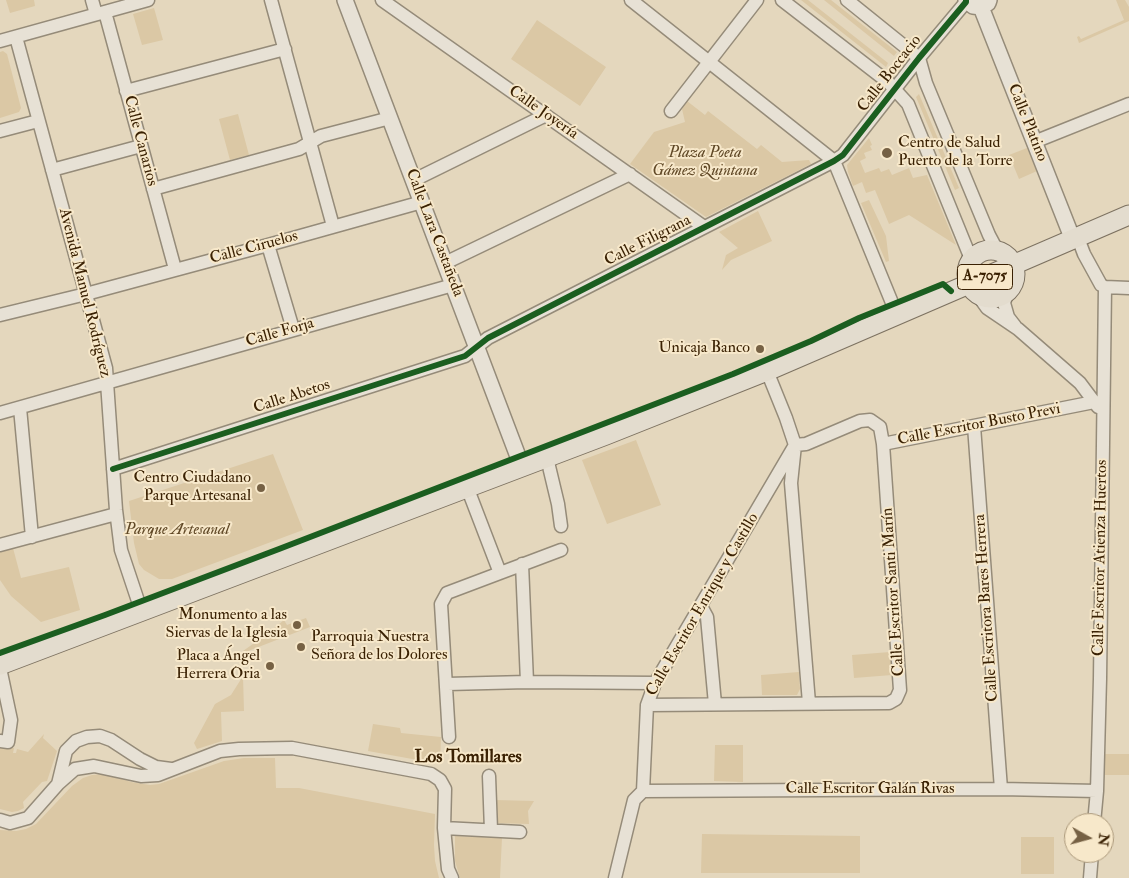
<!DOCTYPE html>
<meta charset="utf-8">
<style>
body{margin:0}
#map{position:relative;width:1129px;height:878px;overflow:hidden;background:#e4d7bd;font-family:"IM FELL Double Pica",serif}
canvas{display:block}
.north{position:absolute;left:1064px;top:813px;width:50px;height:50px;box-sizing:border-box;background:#f7e8ca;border:1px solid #ab987a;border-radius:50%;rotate:97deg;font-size:14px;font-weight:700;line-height:20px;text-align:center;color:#3a2103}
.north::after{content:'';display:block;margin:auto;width:18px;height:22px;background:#766144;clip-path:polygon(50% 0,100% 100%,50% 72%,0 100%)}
</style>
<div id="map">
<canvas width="1129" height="878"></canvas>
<div class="north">N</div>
</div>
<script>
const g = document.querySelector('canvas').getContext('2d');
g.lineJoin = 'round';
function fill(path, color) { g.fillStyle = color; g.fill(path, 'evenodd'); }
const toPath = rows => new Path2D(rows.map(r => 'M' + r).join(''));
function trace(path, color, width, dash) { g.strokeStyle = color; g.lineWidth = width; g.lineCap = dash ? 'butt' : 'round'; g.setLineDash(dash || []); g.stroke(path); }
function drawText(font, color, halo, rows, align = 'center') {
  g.font = font + ' "IM FELL Double Pica",serif'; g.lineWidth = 4; g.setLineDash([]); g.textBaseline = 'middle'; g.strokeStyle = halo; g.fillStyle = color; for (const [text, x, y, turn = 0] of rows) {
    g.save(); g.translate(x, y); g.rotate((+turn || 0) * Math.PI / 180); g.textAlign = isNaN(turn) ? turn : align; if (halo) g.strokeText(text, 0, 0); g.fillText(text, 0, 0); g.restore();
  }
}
fill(toPath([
 [6,0,34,0,35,6,10,13],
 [801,0,808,0,888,63,886,67],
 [824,0,831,0,897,52,894,56],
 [1116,0,1125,0,1129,7,1129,21,1079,43,1077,37,1079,36,1081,39,1124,20],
 [154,8,163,40,142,45,133,14],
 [537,20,606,67,580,106,511,59],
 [3,51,7,54,21,108,19,112,0,118,0,52],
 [919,94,959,188,955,190,916,97],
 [687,101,705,115,708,111,757,149,761,145,782,162,809,160,811,164,706,217,630,164,654,132,685,122,682,109],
 [238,114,249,155,230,160,219,119],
 [869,138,872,145,870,146,872,150,864,153,866,158,860,161,865,173,879,168,881,172,889,169,892,175,909,168,913,178,927,175,956,245,909,215,889,224,875,190,866,193,862,182,853,186,848,172,847,165],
 [1027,148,1037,171,1019,179,1009,155],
 [869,200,886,236,889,261,886,262,861,203],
 [758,211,772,241,731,260,722,270,726,255,738,248,719,232],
 [636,440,661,505,607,524,582,460],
 [273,454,303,530,172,579,159,579,144,570,139,564,134,543,129,501],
 [13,548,21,578,69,567,80,610,41,622,11,596,0,580,0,550],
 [306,618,310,627,243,653,243,651,267,634,284,620,287,625],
 [890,652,892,675,854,678,852,655],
 [799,672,800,689,797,695,762,695,761,675],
 [243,676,244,711,221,712,222,741,197,749,194,743,215,704,231,695],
 [373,724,400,728,401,733,441,737,440,764,368,751],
 [44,734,43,738,57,751,47,781,42,782,23,802,24,808,18,811,12,812,0,809,0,745,14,748,13,753,16,753,17,749,28,752],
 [715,745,743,745,743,782,714,781],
 [1105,754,1129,754,1129,775,1105,775],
 [244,758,275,758,276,788,299,788,435,814,434,845,435,861,439,878,0,878,0,830,16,831,26,829,36,824,72,786,83,778,92,775,106,774,131,782,150,785,159,784,224,761],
 [495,800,534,801,528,811,529,824,496,823],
 [702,834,860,836,860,873,701,873],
 [455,836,502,838,500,878,460,878,455,861],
 [1021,837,1054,837,1054,874,1021,874]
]), '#dbc8a5');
const minor = toPath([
 [92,0,96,14],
 [271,0,333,226],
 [382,0,704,227],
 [631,0,834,161,897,315],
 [782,0,888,82,908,104,971,259],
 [847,0,919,58,926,83,989,235,997,250],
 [105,12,175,269],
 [16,37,106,368,116,510,121,550,141,610],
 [0,41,148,0],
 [126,91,285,49],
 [671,111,757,0],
 [0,131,38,121],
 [1034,142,1129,104],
 [52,170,141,146],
 [414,180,546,115],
 [153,189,299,149,321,136,390,118],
 [1078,238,1084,254,1101,285,1105,287,1129,288],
 [268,245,293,329],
 [445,263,630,174],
 [1007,293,1004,303,1008,317,1015,326],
 [977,294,987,308,1018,329,1080,383,1098,407],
 [0,315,86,294,268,245,422,202],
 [767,371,786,418,795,445,791,483,809,703],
 [20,408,32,537],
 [0,413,453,285],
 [974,426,1001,789],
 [795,445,806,444,860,421,870,420,880,427,883,444,1094,402],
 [547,458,558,504,561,526],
 [113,469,465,356,488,338,834,161,843,155,919,58,966,2],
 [467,487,500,573],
 [0,545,116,514],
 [522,564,527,682],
 [701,606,707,617,715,704],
 [0,668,11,720,8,742,0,741],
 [447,684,527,682,655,683],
 [647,705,889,703,896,699,900,690,883,444],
 [449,737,441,604,447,593,561,550],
 [489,776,491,830],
 [58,784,66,751,76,741,87,737,100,736,111,740,140,759,156,767,171,769],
 [643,791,1001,789,1097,791],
 [0,820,10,823,28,818,58,784,75,769,94,766,141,776,158,775,220,751,239,749,292,748,431,774,440,780,445,789,444,828,448,869,452,878],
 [1094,823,1097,791,1100,679,1105,287],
 [444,828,520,832],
 [615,878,634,800,643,791,647,705,655,683,795,445],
 [1090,878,1092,853]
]);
const tertiary = toPath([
 [345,0,522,467],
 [966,0,973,6,981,7,988,3,989,0],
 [981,7,1073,240]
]);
const primary = toPath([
 '967 274a24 24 0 1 1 48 0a24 24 0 1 1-48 0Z',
 [0,665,606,435,767,371,1129,215]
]);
trace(minor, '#958b79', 15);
trace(tertiary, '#958b79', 18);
trace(primary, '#7d7261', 21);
trace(minor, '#e7e1d5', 12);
trace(tertiary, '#e7e1d5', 15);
trace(primary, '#e3dcce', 19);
trace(toPath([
 [113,469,465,356,488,338,834,161,843,155,919,58,966,2,966,0],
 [0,653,105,615,279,549,733,374,811,341,859,318,943,284,951,291]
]), '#1b5e20', 6);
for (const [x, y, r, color] of [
 [887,153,6,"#766144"],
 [760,349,5,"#766144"],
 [261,488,5,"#766144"],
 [297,625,5,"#766144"],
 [301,647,5,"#766144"],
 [270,666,5,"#766144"]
]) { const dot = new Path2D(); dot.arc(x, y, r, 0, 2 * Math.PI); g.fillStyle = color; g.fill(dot); trace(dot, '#f7e8ca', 2); }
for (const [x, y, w] of [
 [985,277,55]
]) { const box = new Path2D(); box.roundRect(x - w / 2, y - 12.5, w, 25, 4); g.fillStyle = '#f7e8ca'; g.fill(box); trace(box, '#3a2103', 1); }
drawText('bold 15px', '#3a2103', null, [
 ["A-7075",985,277]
]);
drawText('16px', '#3a2103', '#f7e8ca', [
 ["Calle Boccacio",890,74,-52],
 ["Calle Joyería",543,113,35],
 ["Calle Platino",1027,123,68],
 ["Calle Canarios",140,141,75],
 ["Calle Lara Castañeda",434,233,69],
 ["Calle Filigrana",648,241,-27],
 ["Calle Ciruelos",254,248,-15],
 ["Avenida Manuel Rodríguez",84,293,76],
 ["Calle Forja",280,333,-16],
 ["Calle Abetos",292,397,-18],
 ["Calle Escritor Busto Previ",979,425,-11],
 ["Calle Escritor Atienza Huertos",1101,558,-89],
 ["Calle Escritor Santi Marín",894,592,-94],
 ["Calle Escritor Enrique y Castillo",703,605,-60],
 ["Calle Escritora Bares Herrera",987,608,-94],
 ["Calle Escritor Galán Rivas",870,790]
]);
drawText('16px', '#3a2103', '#f7e8ca', [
 ["Centro de Salud",898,144,"left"],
 ["Puerto de la Torre",898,162,"left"],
 ["Unicaja Banco",750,349],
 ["Centro Ciudadano",251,479],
 ["Parque Artesanal",251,497],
 ["Monumento a las",287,616],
 ["Siervas de la Iglesia",287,634],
 ["Parroquia Nuestra",311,638,"left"],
 ["Señora de los Dolores",311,656,"left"],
 ["Placa a Ángel",260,657],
 ["Herrera Oria",260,675]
], 'right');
drawText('italic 16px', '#604826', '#f7e8ca', [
 ["Plaza Poeta",705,154],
 ["Gámez Quintana",705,172],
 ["Parque Artesanal",177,531]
]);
drawText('bold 18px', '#3a2103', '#f7e8ca', [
 ["Los Tomillares",468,758]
]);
</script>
